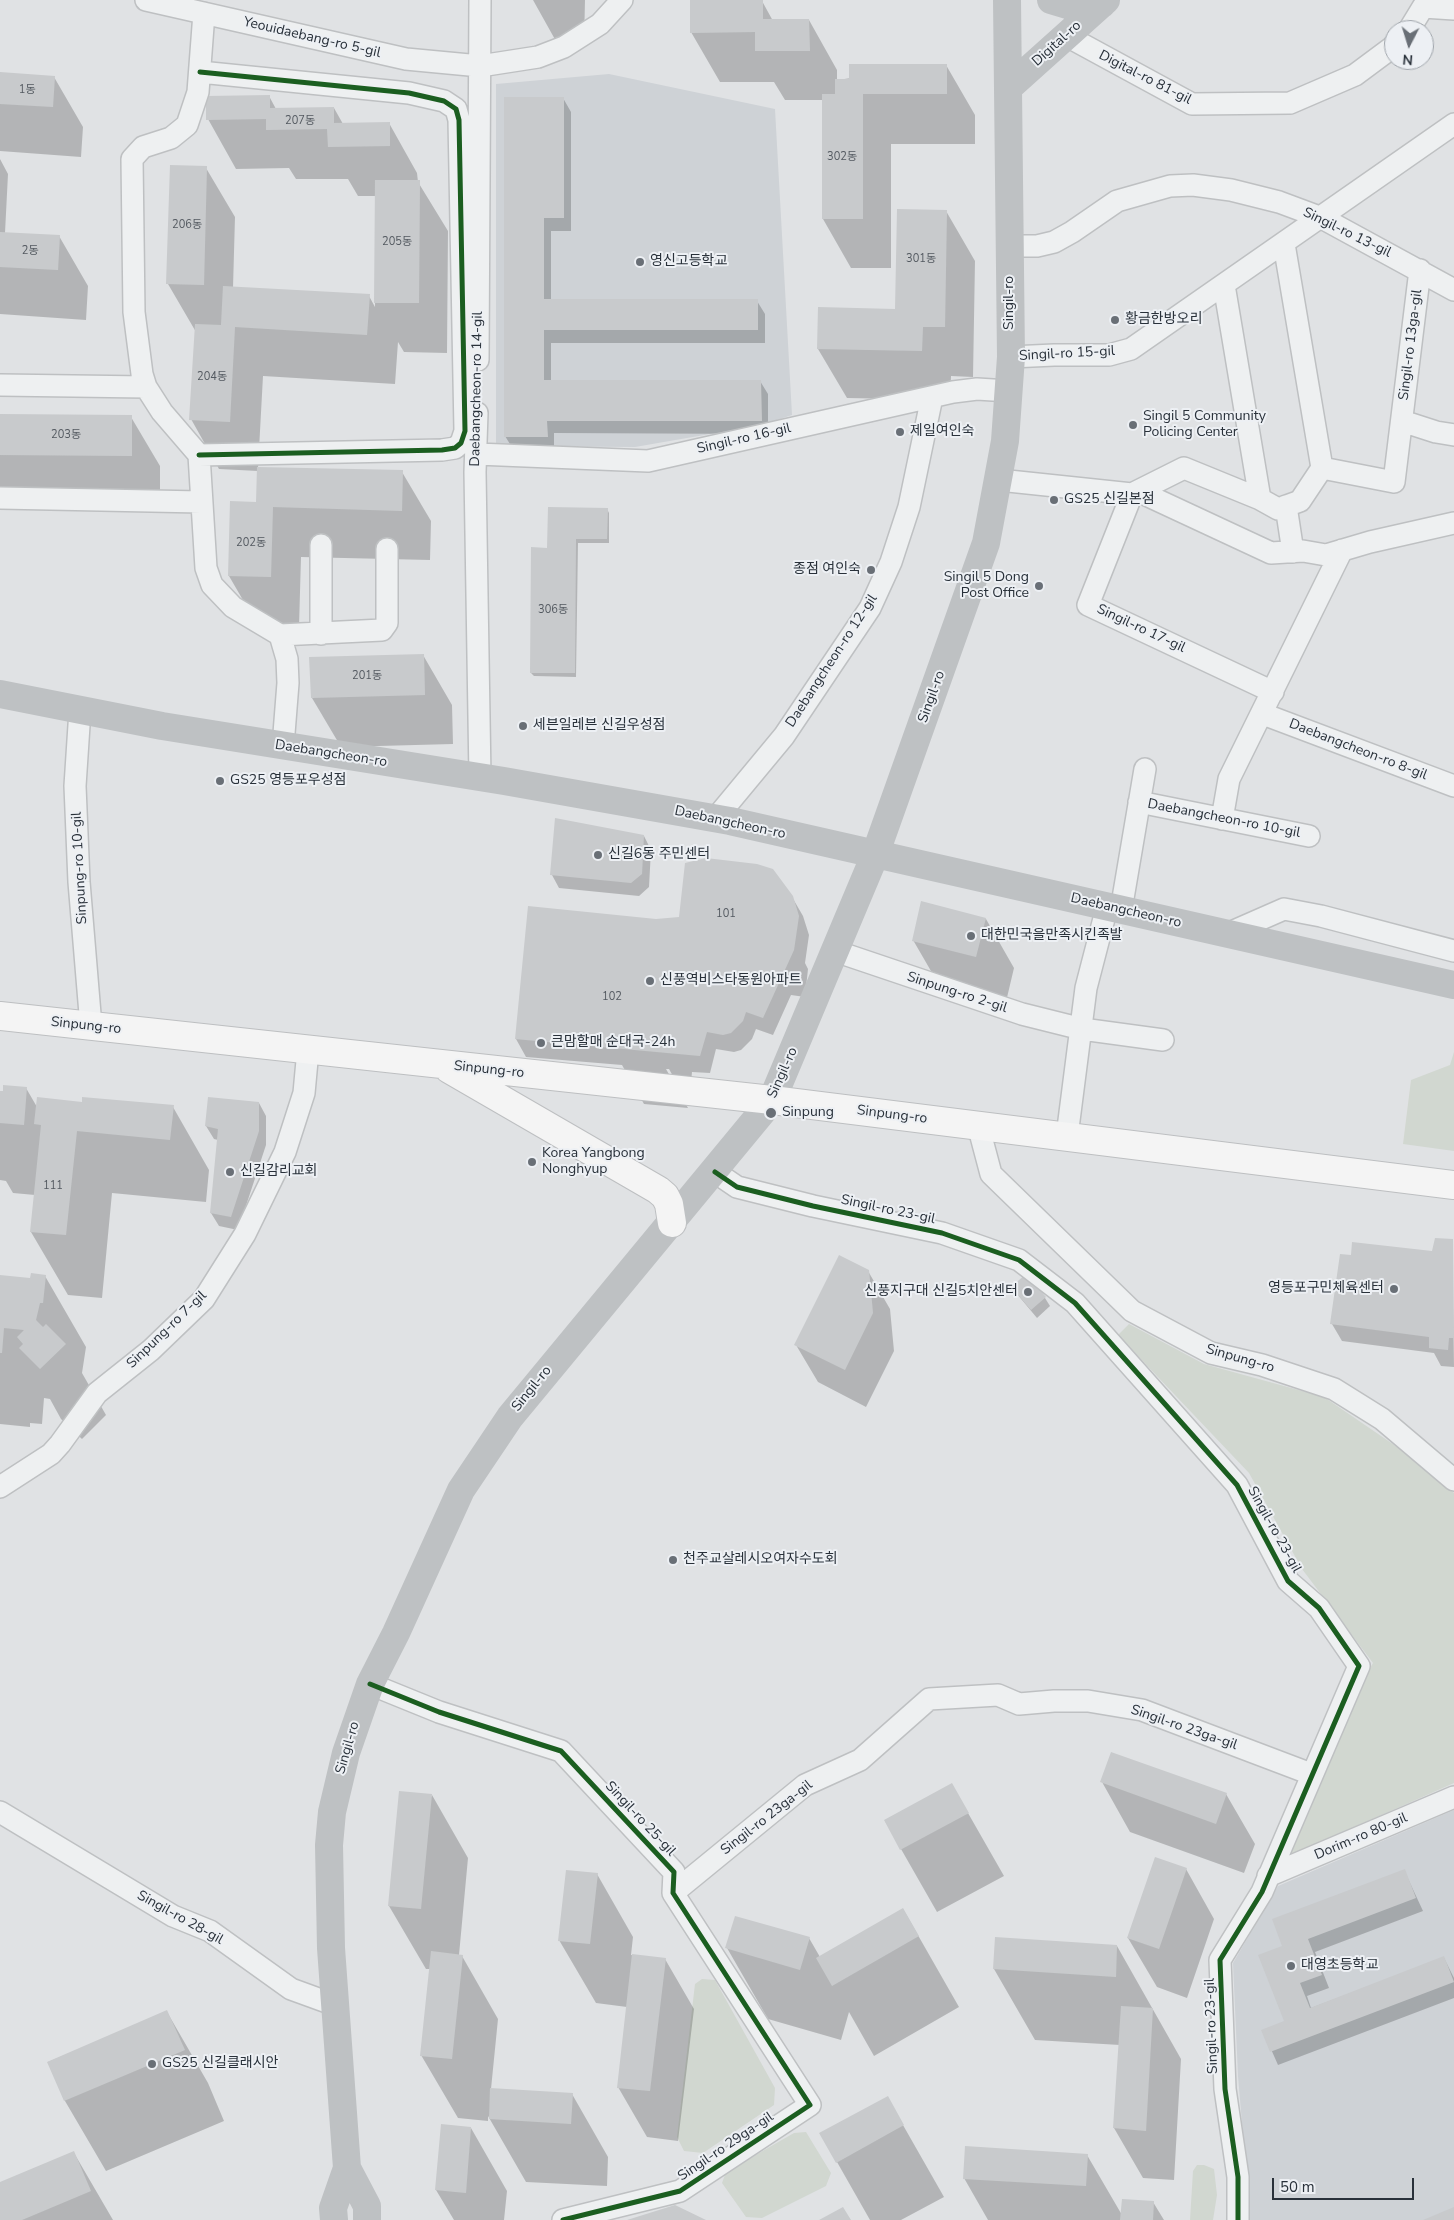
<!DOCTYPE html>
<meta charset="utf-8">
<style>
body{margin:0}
#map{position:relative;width:1454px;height:2220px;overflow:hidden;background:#e0e2e4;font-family:"Nunito Sans",sans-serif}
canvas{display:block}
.north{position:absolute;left:1384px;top:20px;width:50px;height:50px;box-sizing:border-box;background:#edf0f4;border:1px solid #9fa4aa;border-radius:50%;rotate:185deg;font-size:14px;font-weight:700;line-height:20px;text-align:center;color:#29313a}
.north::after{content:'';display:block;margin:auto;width:18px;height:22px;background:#696f76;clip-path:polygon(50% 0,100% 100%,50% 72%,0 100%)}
.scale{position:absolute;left:1272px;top:2178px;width:142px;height:22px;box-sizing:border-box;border:2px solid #29313a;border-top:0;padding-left:6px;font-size:15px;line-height:18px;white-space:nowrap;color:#29313a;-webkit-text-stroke:4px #edf0f4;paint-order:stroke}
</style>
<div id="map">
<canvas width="1454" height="2220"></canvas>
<div class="north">N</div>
<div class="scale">50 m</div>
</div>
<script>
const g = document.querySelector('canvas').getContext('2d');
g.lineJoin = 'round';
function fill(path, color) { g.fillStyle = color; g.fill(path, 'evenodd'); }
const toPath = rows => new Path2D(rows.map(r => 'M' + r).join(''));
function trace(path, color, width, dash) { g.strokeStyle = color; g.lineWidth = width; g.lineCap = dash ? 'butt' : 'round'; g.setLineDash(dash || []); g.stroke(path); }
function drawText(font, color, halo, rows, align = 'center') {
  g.font = font + ' "Nunito Sans","Noto Sans KR",sans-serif'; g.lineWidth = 4; g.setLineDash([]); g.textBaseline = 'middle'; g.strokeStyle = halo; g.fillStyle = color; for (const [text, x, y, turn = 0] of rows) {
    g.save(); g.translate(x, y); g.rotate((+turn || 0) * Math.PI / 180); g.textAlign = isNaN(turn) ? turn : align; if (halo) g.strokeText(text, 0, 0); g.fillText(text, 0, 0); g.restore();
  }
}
fill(toPath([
 [609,74,775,109,792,415,762,425,635,447,496,446,496,84],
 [1454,1810,1454,2220,1245,2220,1246,2171,1238,2076,1233,1963,1278,1886]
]), '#ced2d6');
fill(toPath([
 [1454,1052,1454,1151,1403,1144,1411,1080,1450,1065],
 [1129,1324,1204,1364,1324,1397,1422,1464,1454,1493,1454,1783,1291,1855,1311,1774,1373,1663,1302,1569,1249,1473,1118,1335],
 [702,1979,715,1980,775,2088,774,2105,703,2153,684,2151,677,2137,695,1984],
 [806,2132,831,2173,826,2186,762,2218,746,2217,722,2183,726,2172,794,2133],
 [1197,2165,1204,2165,1214,2169,1217,2195,1213,2220,1190,2220,1193,2171]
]), '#d1d7d0');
fill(toPath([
 [533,0,585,0,584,44,557,43],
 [762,1,773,21,809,20,837,70,837,80,946,65,975,115,975,144,891,144,891,268,851,268,823,219,823,100,785,100,774,82,720,82,691,32],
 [0,73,54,77,83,127,81,157,0,151],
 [269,96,276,109,334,108,343,124,389,123,417,173,418,182,448,231,447,353,404,352,398,342,395,384,263,376,258,468,402,472,431,521,430,560,301,557,299,627,258,626,229,576,257,503,258,471,219,469,191,419,196,332,168,284,206,168,235,217,233,288,369,296,375,307,376,196,358,196,348,179,296,179,289,168,236,169,208,119],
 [563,98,571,112,571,231,551,231,551,300,757,301,765,314,765,343,551,343,551,381,760,381,768,394,768,434,554,433,554,450,513,449,505,436],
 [0,159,8,174,5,233,59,236,88,286,86,320,0,314],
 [946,211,975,261,973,377,951,376,950,400,847,398,818,349,897,310],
 [0,415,131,417,160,466,160,505,0,504],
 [607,509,609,513,609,543,578,543,576,677,534,676,531,673,549,549],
 [423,655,452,705,453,744,341,747,312,698],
 [644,836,651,850,649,887,639,896,559,888,552,875],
 [792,897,803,916,809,935,805,963,808,969,805,997,791,995,773,1035,756,1029,752,1039,741,1050,734,1052,716,1049,710,1073,692,1072,689,1105,669,1069,666,1069,688,1108,644,1104,622,1065,526,1057,516,1039,520,994,656,920,681,918],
 [986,919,1014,968,1005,1006,942,990,913,940],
 [26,1088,37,1107,83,1103,173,1107,209,1170,206,1202,112,1193,102,1298,68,1295,31,1232,35,1195,13,1193,6,1181,0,1180,0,1092],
 [259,1103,266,1116,266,1145,238,1230,219,1226,211,1213,218,1140,214,1139,206,1126],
 [1452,1241,1454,1367,1441,1366,1434,1353,1342,1341,1332,1324],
 [868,1271,890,1309,894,1351,866,1407,818,1382,796,1345],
 [0,1276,32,1279,45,1276,86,1347,82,1373,106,1415,82,1439,61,1419,50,1399,44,1398,42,1424,30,1423,30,1427,0,1424],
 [1012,1288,1045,1298,1050,1306,1037,1318],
 [1102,1782,1226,1794,1255,1844,1244,1873,1130,1832],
 [952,1785,1004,1876,937,1912,885,1821],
 [432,1795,468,1858,459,1955,462,1956,498,2019,491,2089,572,2094,608,2157,607,2186,526,2182,488,2116,488,2121,458,2118,421,2055,430,1969,426,1969,389,1906],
 [1186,1869,1214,1919,1187,1998,1157,1987,1128,1938],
 [1404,1870,1423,1911,1315,1952,1329,1988,1307,1996,1311,2008,1444,1958,1454,1978,1454,1998,1278,2065,1263,2031,1286,2022,1284,1946],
 [597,1874,633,1937,631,1955,665,1959,694,2009,678,2141,647,2137,618,2087,627,2007,596,2003,559,1940],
 [903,1909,959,2007,874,2056,849,2012,841,2040,768,2019,727,1948,809,1938,820,1957],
 [996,1938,1117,1946,1181,2059,1174,2180,1143,2178,1114,2128,1120,2045,1035,2040,994,1969],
 [167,2012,208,2083,224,2121,106,2171,65,2101,48,2062],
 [887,2097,944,2197,901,2220,870,2220,837,2162],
 [471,2128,507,2191,504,2220,454,2220,436,2190],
 [74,2153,113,2220,0,2220,0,2184],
 [1087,2155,1122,2215,1153,2202,1164,2220,988,2220,964,2178]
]), '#0003');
fill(toPath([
 [690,0,763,0,763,19,809,19,810,51,755,51,755,32,690,33],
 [849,64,947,64,947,94,863,94,863,219,822,219,822,94,835,94,835,79,849,79],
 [0,72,55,76,53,107,0,104],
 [270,95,270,108,334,107,334,123,390,122,390,146,328,147,327,129,266,130,266,119,206,120,206,96],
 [504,97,564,97,564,218,544,218,544,299,758,299,758,330,544,330,544,380,761,380,762,421,547,421,548,437,504,437],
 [170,165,207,166,204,285,166,284],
 [375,180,420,180,419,303,374,303],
 [897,209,947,210,945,327,923,327,922,351,817,349,818,307,895,309],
 [0,232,60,235,58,270,0,267],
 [223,286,370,294,367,335,235,327,230,422,189,420,195,324,221,325],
 [0,414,132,415,132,456,0,455],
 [257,467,403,470,402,511,273,507,271,577,228,576,230,501,256,502],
 [548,507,608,508,607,539,576,539,575,673,530,673,531,547,547,548],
 [424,654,425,695,311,698,309,657],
 [555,818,644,835,642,874,631,883,550,875],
 [706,858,757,864,773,869,793,896,799,916,794,950,763,1018,746,1012,743,1021,731,1033,723,1035,707,1032,700,1056,515,1039,528,906,656,919,679,917,685,863],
 [921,901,986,918,976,957,912,941],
 [3,1085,27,1087,24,1125,0,1123,0,1091,3,1091],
 [37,1097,82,1102,82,1097,174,1105,170,1140,77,1131,66,1235,30,1232,41,1125,34,1124],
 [208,1097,259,1102,259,1131,231,1217,210,1213,218,1129,205,1126],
 [1435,1238,1453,1239,1454,1338,1449,1338,1448,1350,1429,1348,1429,1337,1330,1324,1340,1254,1351,1255,1352,1242,1432,1251],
 [839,1255,869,1270,873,1313,845,1370,794,1345],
 [31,1273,46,1275,43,1303,40,1303,36,1320,43,1327,46,1324,66,1344,40,1369,19,1348,23,1344,17,1337,24,1330,4,1328,2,1353,0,1353,0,1275,30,1278],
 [1026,1274,1046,1297,1031,1310,1011,1287],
 [1111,1752,1227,1793,1216,1824,1100,1782],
 [952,1783,969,1813,900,1850,884,1820],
 [399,1791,432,1794,421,1909,388,1906],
 [1155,1857,1187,1868,1159,1949,1127,1938],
 [1405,1869,1416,1898,1308,1939,1322,1975,1300,1983,1310,2008,1444,1956,1454,1982,1270,2052,1261,2030,1284,2021,1258,1955,1282,1946,1272,1919],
 [566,1870,598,1873,590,1944,558,1941],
 [903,1908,919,1936,832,1986,816,1958],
 [735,1916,810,1937,800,1970,725,1948],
 [995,1937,1117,1945,1116,1977,993,1969],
 [431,1951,463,1955,452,2059,420,2056],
 [632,1954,666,1958,650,2091,617,2088],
 [1121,2006,1153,2008,1146,2131,1113,2128],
 [167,2010,185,2050,64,2101,47,2062],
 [490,2088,573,2093,571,2124,489,2119],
 [888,2096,904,2125,836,2163,819,2133],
 [441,2124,471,2127,466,2193,435,2190],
 [965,2146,1088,2154,1086,2186,963,2179],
 [74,2151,91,2191,22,2220,0,2220,0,2182],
 [1122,2199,1154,2201,1153,2220,1120,2220],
 [675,2205,706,2220,627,2220],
 [843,2207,851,2220,819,2220],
 [1454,2207,1454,2220,1423,2220]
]), '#c8cacc');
const street = toPath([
 [146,0,406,59,480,66,538,57,564,47,600,24,622,0],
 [204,13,198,92,187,125,171,138,143,147,132,159,134,312,142,374,146,387,162,412,199,455,206,568,212,585,233,607,280,635,287,659,288,683,283,746],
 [1409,30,1423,7,1454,9],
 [1065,35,1192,104,1290,103,1355,75,1394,46],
 [1284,244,1322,468],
 [1010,246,1037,246,1054,242,1072,232,1117,201,1170,186,1193,185,1231,190,1279,202,1322,218,1454,290],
 [1224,285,1260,499],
 [1011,357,1054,355,1109,355,1131,349,1454,124],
 [478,360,480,0],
 [0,385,146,387],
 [477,413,475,472,480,778],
 [1402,421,1436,432,1454,435],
 [477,454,648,461,953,392,977,389,1009,391],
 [199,455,442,450,455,448,461,443,465,431,459,120,456,109,444,101,409,93,200,72],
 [1322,468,1394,482,1420,270],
 [999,480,1132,494,1184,468,1260,499,1278,509,1300,501,1322,468],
 [0,498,201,502],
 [1286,506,1293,552],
 [321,634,321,545],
 [280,635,382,630,387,623,387,549],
 [1273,692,1088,605,1132,494,1140,492,1271,553,1303,551,1326,555,1370,542,1454,523],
 [80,710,75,786,79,882,91,1026],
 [1263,714,1454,786],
 [1139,802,1309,836],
 [716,818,784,736,870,608,891,562,909,507,932,397],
 [1222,819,1229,779,1342,550],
 [1121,910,1145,769],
 [1227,934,1284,909,1321,916,1454,951],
 [835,951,1022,1014,1082,1029,1163,1040],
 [978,1125,991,1174,1132,1311,1211,1353,1262,1365,1334,1389,1382,1419,1454,1480],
 [1067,1136,1086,988,1107,907],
 [715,1172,737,1187,813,1206,942,1233,1019,1260,1075,1303,1237,1485,1288,1581,1319,1608,1359,1666,1262,1892,1220,1960,1225,2089,1238,2177,1238,2220],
 [0,1487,51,1454,60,1444,97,1393,151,1350,204,1299,245,1234,285,1152,304,1093,308,1050],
 [370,1684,439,1712,561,1751,674,1872,673,1893,810,2105,680,2191,563,2220],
 [0,1812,173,1916,210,1931,291,1989,335,2005],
 [1268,1876,1454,1797],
 [673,1893,805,1785,860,1760,929,1699,998,1695,1019,1704,1054,1701,1088,1701,1142,1710,1311,1774]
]);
const primary = toPath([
 [0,1016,772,1100,1454,1185],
 [449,1069,658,1190,665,1196,669,1204,672,1223]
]);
trace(street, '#bec0c2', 24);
trace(primary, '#bdbfc1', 30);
trace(street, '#eef0f1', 21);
trace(toPath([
 [1051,0,1071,6,1102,4],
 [1008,88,1106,0],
 [0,694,162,726,504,781,730,821,1454,985],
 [347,2168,367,2206,367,2220],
 [334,2220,333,2208,347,2168,331,1948,329,1845,332,1812,346,1753,370,1684,396,1633,461,1490,510,1417,772,1100,875,855,986,543,1005,441,1011,357,1007,0]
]), '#bec1c3', 28);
trace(primary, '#f4f4f4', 28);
trace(toPath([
 [199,455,442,450,455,448,461,443,465,431,459,120,456,109,444,101,409,93,200,72],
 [715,1172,737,1187,813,1206,942,1233,1019,1260,1075,1303,1237,1485,1288,1581,1319,1608,1359,1666,1262,1892,1220,1960,1225,2089,1238,2177,1238,2220],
 [370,1684,439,1712,561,1751,674,1872,673,1893,810,2105,680,2191,563,2220]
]), '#1b5e20', 5);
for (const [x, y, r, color] of [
 [640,262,5,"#696f76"],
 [1115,320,5,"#696f76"],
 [1133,425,5,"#696f76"],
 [900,432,5,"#696f76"],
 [1054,500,5,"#696f76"],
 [871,570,5,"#696f76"],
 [1039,586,5,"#696f76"],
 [523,726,5,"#696f76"],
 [220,781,5,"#696f76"],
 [598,855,5,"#696f76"],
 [971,936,5,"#696f76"],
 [650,981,5,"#696f76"],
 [541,1043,5,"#696f76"],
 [771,1113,6,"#696f76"],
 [532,1162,5,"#696f76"],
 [230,1172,5,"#696f76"],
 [1394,1289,5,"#696f76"],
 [1028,1292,5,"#696f76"],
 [673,1560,5,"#696f76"],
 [1291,1966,5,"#696f76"],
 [152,2064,5,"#696f76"]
]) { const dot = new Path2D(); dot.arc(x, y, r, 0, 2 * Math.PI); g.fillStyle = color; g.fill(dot); trace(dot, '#edf0f4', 2); }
drawText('11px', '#52585f', null, [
 ["1동",27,90],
 ["207동",300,121],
 ["302동",842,157],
 ["206동",187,225],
 ["205동",397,242],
 ["2동",30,251],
 ["301동",921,259],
 ["204동",212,377],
 ["203동",66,435],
 ["202동",251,543],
 ["306동",553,610],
 ["201동",367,676],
 ["101",726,914],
 ["102",612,997],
 ["111",53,1186]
]);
drawText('14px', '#29313a', '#edf0f4', [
 ["Yeouidaebang-ro 5-gil",312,38,13],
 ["Digital-ro",1057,44,-42],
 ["Digital-ro 81-gil",1145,78,27],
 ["Singil-ro 13-gil",1347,233,26],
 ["Singil-ro",1010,303,-90],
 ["Singil-ro 13ga-gil",1411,345,-83],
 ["Singil-ro 15-gil",1067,354,-3],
 ["Daebangcheon-ro 14-gil",477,389,-89],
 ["Singil-ro 16-gil",744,439,-13],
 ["Singil-ro 17-gil",1141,629,25],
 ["Daebangcheon-ro 12-gil",832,661,-57],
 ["Singil-ro",932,697,-70],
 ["Daebangcheon-ro 8-gil",1358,750,21],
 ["Daebangcheon-ro",331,754,9],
 ["Daebangcheon-ro 10-gil",1224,819,11],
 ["Daebangcheon-ro",730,823,12],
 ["Sinpung-ro 10-gil",80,868,-93],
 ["Daebangcheon-ro",1126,911,13],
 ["Sinpung-ro 2-gil",957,993,18],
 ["Sinpung-ro",86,1026,6],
 ["Sinpung-ro",489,1070,6],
 ["Singil-ro",783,1073,-66],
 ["Sinpung-ro",892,1115,7],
 ["Singil-ro 23-gil",888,1210,12],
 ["Sinpung-ro 7-gil",167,1330,-44],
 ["Sinpung-ro",1240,1359,16],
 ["Singil-ro",532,1389,-51],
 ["Singil-ro 23-gil",1274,1530,61],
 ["Singil-ro 23ga-gil",1184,1728,19],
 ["Singil-ro",348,1748,-74],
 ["Singil-ro 23ga-gil",767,1818,-38],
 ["Singil-ro 25-gil",640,1819,47],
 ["Dorim-ro 80-gil",1361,1837,-23],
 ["Singil-ro 28-gil",180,1918,29],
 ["Singil-ro 23-gil",1212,2026,-92],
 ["Singil-ro 29ga-gil",726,2147,-34]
]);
drawText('14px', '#29313a', '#edf0f4', [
 ["영신고등학교",650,262],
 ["황금한방오리",1125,320],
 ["Singil 5 Community",1143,417],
 ["Policing Center",1143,433],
 ["제일여인숙",910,432],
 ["GS25 신길본점",1064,500],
 ["종점 여인숙",861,570,"right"],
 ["Singil 5 Dong",1029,578,"right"],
 ["Post Office",1029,594,"right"],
 ["세븐일레븐 신길우성점",533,726],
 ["GS25 영등포우성점",230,781],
 ["신길6동 주민센터",608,855],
 ["대한민국을만족시킨족발",981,936],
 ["신풍역비스타동원아파트",660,981],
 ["큰맘할매 순대국-24h",551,1043],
 ["Sinpung",782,1113],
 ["Korea Yangbong",542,1154],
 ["Nonghyup",542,1170],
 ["신길감리교회",240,1172],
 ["영등포구민체육센터",1384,1289,"right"],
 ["신풍지구대 신길5치안센터",1018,1292,"right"],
 ["천주교살레시오여자수도회",683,1560],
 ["대영초등학교",1301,1966],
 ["GS25 신길클래시안",162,2064]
], 'left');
</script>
